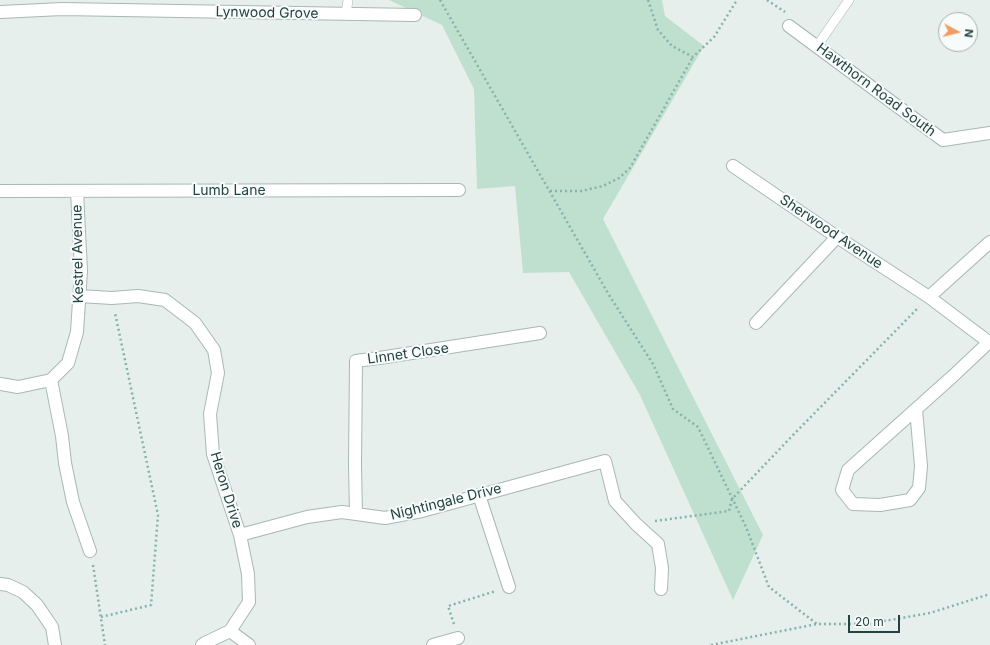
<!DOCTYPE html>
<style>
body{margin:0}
#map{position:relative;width:990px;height:645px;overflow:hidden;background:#e6efec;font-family:Inter,sans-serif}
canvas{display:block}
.north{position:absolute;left:938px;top:12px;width:40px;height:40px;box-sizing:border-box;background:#f7fbfa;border:1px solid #a3b1af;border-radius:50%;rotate:97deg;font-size:11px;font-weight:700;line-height:16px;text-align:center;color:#24423f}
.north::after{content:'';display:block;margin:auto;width:14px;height:18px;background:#f29d61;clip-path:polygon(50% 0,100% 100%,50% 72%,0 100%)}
.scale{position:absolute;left:848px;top:615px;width:52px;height:18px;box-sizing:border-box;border:2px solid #24423f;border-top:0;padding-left:5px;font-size:12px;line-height:14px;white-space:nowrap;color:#24423f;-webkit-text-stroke:3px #f7fbfa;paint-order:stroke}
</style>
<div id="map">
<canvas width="990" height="645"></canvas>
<div class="north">N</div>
<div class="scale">20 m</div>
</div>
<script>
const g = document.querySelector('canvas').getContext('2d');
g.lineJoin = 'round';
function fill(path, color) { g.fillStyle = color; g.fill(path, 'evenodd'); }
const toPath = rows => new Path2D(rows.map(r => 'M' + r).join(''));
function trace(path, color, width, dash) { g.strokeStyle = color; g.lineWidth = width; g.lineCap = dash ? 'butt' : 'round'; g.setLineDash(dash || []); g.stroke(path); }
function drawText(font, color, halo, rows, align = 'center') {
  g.font = font + ' Inter,sans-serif'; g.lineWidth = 4; g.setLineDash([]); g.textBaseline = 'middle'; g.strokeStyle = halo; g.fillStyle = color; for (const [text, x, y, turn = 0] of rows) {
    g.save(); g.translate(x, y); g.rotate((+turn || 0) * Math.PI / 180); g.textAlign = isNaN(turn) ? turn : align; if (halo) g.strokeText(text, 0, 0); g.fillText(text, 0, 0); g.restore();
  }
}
fill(toPath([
 [389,0,662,0,665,16,704,46,603,219,763,535,733,600,640,395,569,272,523,273,515,186,477,189,474,89,442,25]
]), '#bfe0ce');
const lane = toPath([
 [346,14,348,0],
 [817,46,849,0]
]);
const street = toPath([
 [0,12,62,9,415,15],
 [789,26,943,140,990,133],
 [733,166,837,237,929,297,990,343],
 [0,191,459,190],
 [77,191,81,271,77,332,68,363,51,380,62,436,65,463,73,502,90,551],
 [79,296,112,298,138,296,165,300,195,323,214,350,218,373,210,414,213,454,240,535,248,574,249,602,230,631,205,643,202,645],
 [929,297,990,242],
 [756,323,837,237],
 [0,384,18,387,51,380],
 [916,409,921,466,919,488,910,500,880,505,853,504,842,490,848,470,953,376,989,342],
 [479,495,509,587],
 [356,514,355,465,356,361,386,357,540,333],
 [240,535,307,517,342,512,385,518,422,511,605,461,615,501,636,524,658,544,662,568,661,589],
 [0,584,8,585,23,592,37,605,52,627,55,645],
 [230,631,249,645],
 [433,645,458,638]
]);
trace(lane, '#a8b8b5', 10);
trace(street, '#a8b8b5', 14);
trace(toPath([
 [440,0,609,295,653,364,673,409,698,427,746,527,769,587,817,624],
 [648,0,658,30,672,46,693,57,714,37,737,0],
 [767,0,785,12],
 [550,191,581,191,603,186,619,178,630,168,693,57],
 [655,521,729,511,732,499,795,433,919,307],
 [93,565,105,645],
 [101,617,151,605,158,515,115,313],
 [454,624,448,606,496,591],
 [711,645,817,624,867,624,930,613,990,594]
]), '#86b2ac', 2.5, [2, 3]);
trace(lane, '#fff', 9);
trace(street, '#fff', 12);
drawText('14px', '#24423f', '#f7fbfa', [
 ["Lynwood Grove",267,13,1],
 ["Hawthorn Road South",876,90,37],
 ["Lumb Lane",229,191],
 ["Sherwood Avenue",831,232,34],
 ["Kestrel Avenue",78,254,-91],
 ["Linnet Close",408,354,-8],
 ["Heron Drive",226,490,73],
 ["Nightingale Drive",446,502,-14]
]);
</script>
